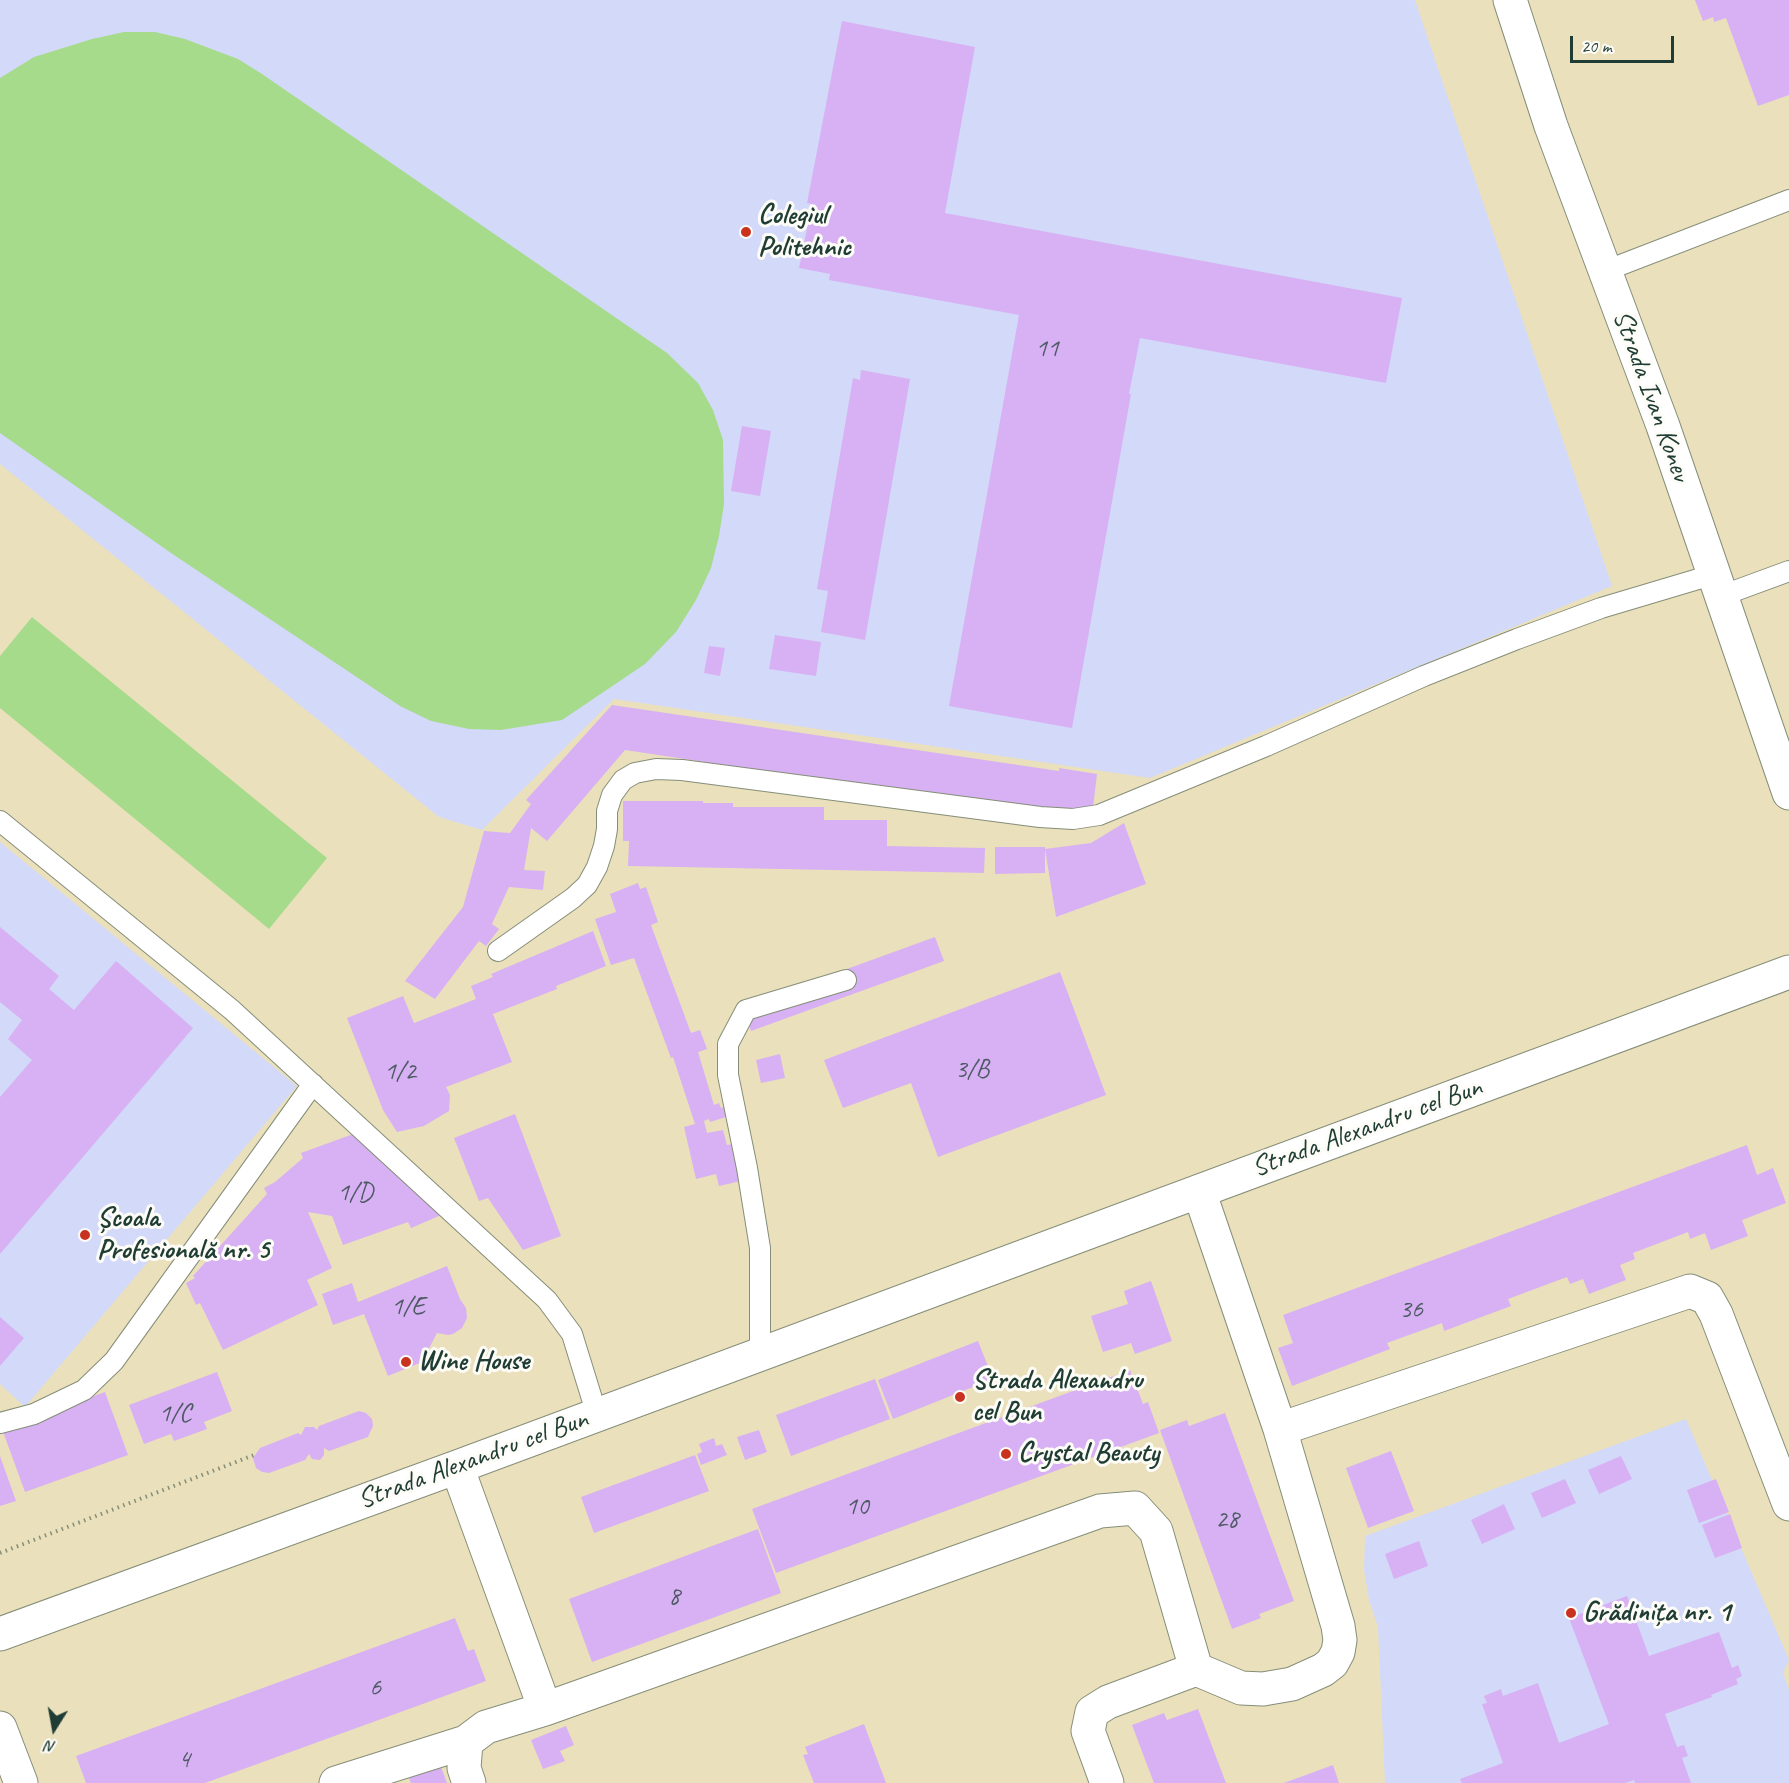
<!DOCTYPE html>
<meta charset="utf-8">
<style>
body{margin:0}
#map{position:relative;width:1789px;height:1783px;overflow:hidden;background:#ebe0bc;font-family:Caveat,sans-serif}
canvas{display:block}
.north{position:absolute;left:24px;top:1699px;width:60px;height:60px;-webkit-text-stroke:4px #fdfcf7;paint-order:stroke;rotate:191deg;font-size:16px;font-weight:700;line-height:24px;text-align:center;color:#1f3d34}
.north::after{content:'';display:block;margin:auto;width:21px;height:27px;background:#1f3d34;clip-path:polygon(50% 0,100% 100%,50% 72%,0 100%)}
.scale{position:absolute;left:1570px;top:36px;width:104px;height:27px;box-sizing:border-box;border:3px solid #1f3d34;border-top:0;padding-left:8px;font-size:18px;line-height:21px;white-space:nowrap;color:#1f3d34;-webkit-text-stroke:4px #fdfcf7;paint-order:stroke}
</style>
<div id="map">
<canvas width="1789" height="1783"></canvas>
<div class="north">N</div>
<div class="scale">20 m</div>
</div>
<script>
const g = document.querySelector('canvas').getContext('2d');
g.lineJoin = 'round';
function fill(path, color) { g.fillStyle = color; g.fill(path, 'evenodd'); }
const toPath = rows => new Path2D(rows.map(r => 'M' + r).join(''));
function trace(path, color, width, dash) { g.strokeStyle = color; g.lineWidth = width; g.lineCap = dash ? 'butt' : 'round'; g.setLineDash(dash || []); g.stroke(path); }
function drawText(font, color, halo, rows, align = 'center') {
  g.font = font + ' Caveat,sans-serif'; g.lineWidth = 6; g.setLineDash([]); g.textBaseline = 'middle'; g.strokeStyle = halo; g.fillStyle = color; for (const [text, x, y, turn = 0] of rows) {
    g.save(); g.translate(x, y); g.rotate((+turn || 0) * Math.PI / 180); g.textAlign = isNaN(turn) ? turn : align; if (halo) g.strokeText(text, 0, 0); g.fillText(text, 0, 0); g.restore();
  }
}
fill(toPath([
 [0,0,1415,0,1612,586,1150,778,614,699,482,830,439,817,0,464],
 [0,842,297,1086,25,1407,0,1384],
 [1686,1419,1789,1660,1783,1673,1789,1690,1789,1783,1385,1783,1378,1627,1369,1600,1364,1570,1365,1536]
]), '#d3d9f9');
fill(toPath([
 [124,32,155,32,185,39,238,59,262,74,667,353,698,383,713,410,723,440,724,504,719,536,711,568,696,600,676,632,645,664,562,720,501,730,469,729,431,721,400,706,171,553,0,433,0,78,34,57,92,39],
 [32,617,327,858,269,929,0,708,0,656]
]), '#a6db8c');
fill(toPath([
 [1695,0,1789,0,1789,95,1758,106,1726,18,1714,22,1713,17,1703,21],
 [842,21,975,47,945,213,1402,298,1386,383,1140,338,1129,394,1131,394,1072,728,949,706,1019,315,829,280,830,274,799,268,812,204,807,203],
 [861,370,910,379,865,640,821,632,828,591,817,589,853,378,860,380],
 [742,426,771,431,760,496,731,491],
 [775,635,821,642,816,676,769,669],
 [709,646,725,648,720,676,704,673],
 [612,705,1059,771,1059,768,1097,774,1092,816,705,765,705,762,625,750,547,841,531,828,524,870,545,871,543,890,509,887,492,924,499,929,486,946,479,941,435,999,405,981,463,907,484,831,510,833,531,804,526,800],
 [623,801,703,801,703,803,733,803,733,807,824,807,824,820,887,820,887,846,985,848,984,873,628,866,629,841,623,841],
 [1124,823,1146,884,1056,917,1045,849,1091,843],
 [995,847,1045,847,1045,873,995,874],
 [638,883,640,889,646,887,658,922,651,925,691,1033,700,1030,707,1049,698,1052,714,1105,719,1103,721,1108,735,1103,739,1113,710,1122,709,1119,704,1121,707,1133,723,1130,727,1145,742,1142,750,1179,719,1186,716,1174,696,1179,684,1127,695,1124,673,1057,671,1058,634,958,611,965,595,919,616,912,610,894],
 [0,927,59,976,49,989,74,1010,116,961,193,1028,0,1254,0,1097,32,1060,8,1039,22,1020,0,1002],
 [593,931,606,966,556,986,557,989,493,1014,512,1062,446,1087,450,1095,449,1111,424,1126,397,1132,383,1110,347,1018,403,996,414,1023,476,999,471,986,493,977,491,974],
 [935,937,944,961,751,1031,742,1007],
 [1060,972,1106,1095,938,1157,911,1083,843,1108,824,1060],
 [780,1054,785,1078,761,1083,756,1060],
 [515,1114,561,1236,523,1250,488,1198,479,1201,454,1138],
 [356,1133,446,1213,411,1228,408,1222,343,1245,332,1216,308,1212,332,1268,307,1280,318,1305,223,1350,200,1303,196,1305,186,1283,195,1278,193,1276,267,1194,264,1188,275,1182,303,1158,301,1153],
 [1747,1145,1757,1175,1773,1168,1786,1203,1742,1220,1748,1236,1711,1250,1705,1233,1690,1239,1688,1232,1633,1253,1635,1259,1620,1265,1626,1280,1589,1294,1583,1279,1570,1284,1567,1277,1508,1299,1511,1306,1444,1331,1442,1323,1387,1343,1390,1349,1292,1386,1278,1348,1293,1343,1283,1315],
 [447,1266,460,1299,466,1308,467,1318,462,1328,453,1334,448,1335,437,1333,422,1362,388,1376,364,1314,333,1325,322,1294,352,1283,358,1302],
 [1151,1281,1172,1341,1135,1354,1131,1343,1103,1352,1091,1316,1128,1304,1124,1291],
 [0,1317,24,1338,0,1366],
 [978,1341,993,1379,893,1419,878,1380],
 [1130,1370,1143,1404,1148,1402,1159,1433,776,1573,752,1509],
 [217,1372,232,1411,204,1422,207,1429,174,1441,171,1434,144,1444,129,1405],
 [875,1379,890,1419,791,1456,776,1415],
 [105,1392,128,1455,25,1492,2,1429],
 [359,1411,366,1413,372,1419,373,1426,368,1437,329,1451,324,1448,324,1455,320,1460,312,1459,309,1454,305,1460,269,1473,262,1472,256,1468,253,1458,260,1448,298,1433,301,1435,305,1427,314,1427,317,1430,319,1426],
 [1225,1413,1294,1601,1259,1614,1261,1618,1232,1629,1160,1430,1187,1420,1189,1426],
 [759,1430,767,1452,745,1460,737,1437],
 [714,1438,716,1446,722,1444,727,1455,701,1465,697,1454,702,1452,699,1444],
 [1391,1451,1414,1511,1368,1528,1346,1468],
 [695,1455,709,1491,594,1533,581,1497],
 [0,1456,16,1501,0,1506],
 [1621,1456,1632,1479,1599,1494,1588,1470],
 [1565,1479,1576,1503,1542,1518,1531,1493],
 [1716,1479,1729,1512,1699,1523,1687,1490],
 [1504,1504,1515,1529,1482,1544,1471,1520],
 [1730,1514,1742,1548,1715,1558,1702,1525],
 [758,1529,781,1593,592,1662,569,1599],
 [1419,1541,1428,1566,1394,1579,1385,1554],
 [1627,1596,1649,1656,1719,1632,1732,1668,1738,1665,1742,1676,1736,1679,1738,1684,1711,1695,1712,1697,1665,1714,1677,1747,1684,1745,1688,1756,1682,1758,1691,1783,1635,1783,1634,1780,1625,1783,1462,1783,1460,1779,1503,1763,1482,1704,1487,1703,1484,1696,1501,1689,1503,1696,1538,1683,1559,1743,1609,1724,1569,1618],
 [455,1618,468,1651,474,1649,486,1681,205,1783,86,1783,76,1756],
 [1198,1709,1226,1783,1154,1783,1132,1725,1164,1713,1167,1720],
 [864,1724,886,1783,814,1783,803,1755,808,1754,805,1747],
 [566,1726,574,1745,560,1751,565,1761,543,1769,531,1740],
 [437,1756,447,1783,411,1783,405,1768],
 [1333,1765,1339,1783,1284,1783]
]), '#d7b1f3');
const service = toPath([
 [1605,271,1789,200],
 [1721,596,1789,571],
 [0,821,232,1010,547,1300,572,1334,597,1415],
 [498,951,573,898,587,885,597,867,604,846,607,829,607,811,612,795,623,780,635,773,656,769,682,770,1040,817,1073,819,1099,815,1266,746,1424,676,1517,639,1601,608,1715,574],
 [760,1354,760,1248,747,1168,728,1075,728,1044,746,1010,846,980],
 [0,1423,34,1414,84,1390,114,1361,313,1084]
]);
const minor = toPath([
 [1510,0,1551,126,1663,426,1789,793],
 [1280,1429,1690,1291,1707,1298,1716,1314,1789,1504],
 [457,1467,545,1709],
 [0,1634,457,1467,1789,972],
 [0,1728,21,1783],
 [466,1742,464,1768,469,1783],
 [336,1783,466,1742,486,1727,545,1709,1100,1511,1135,1508,1156,1531,1196,1669,1241,1688,1263,1689,1292,1684,1323,1670,1332,1663,1338,1652,1340,1640,1338,1626,1280,1429,1199,1191],
 [1107,1783,1088,1731,1092,1712,1108,1702,1196,1669]
]);
trace(service, '#858e78', 22);
trace(minor, '#858e78', 35);
trace(toPath([
 [0,1553,254,1455]
]), '#858e78', 4, [1.5, 4.5]);
trace(service, '#fff', 20);
trace(minor, '#fff', 33);
for (const [x, y, r, color] of [
 [746,232,6,"#c8321e"],
 [85,1235,6,"#c8321e"],
 [406,1362,6,"#c8321e"],
 [960,1397,6,"#c8321e"],
 [1006,1454,6,"#c8321e"],
 [1571,1613,6,"#c8321e"]
]) { const dot = new Path2D(); dot.arc(x, y, r, 0, 2 * Math.PI); g.fillStyle = color; g.fill(dot); trace(dot, '#fdfcf7', 2); }
drawText('26px', '#4d5a64', null, [
 ["11",1047,349],
 ["3/B",972,1070],
 ["1/2",400,1072],
 ["1/D",355,1193],
 ["1/E",408,1307],
 ["36",1411,1310],
 ["1/C",175,1414],
 ["10",857,1507],
 ["28",1227,1520],
 ["8",674,1597],
 ["6",375,1688],
 ["4",184,1760]
]);
drawText('bold 28px', '#1f3d34', '#fdfcf7', [
 ["Colegiul",758,216],
 ["Politehnic",758,248],
 ["Școala",97,1219],
 ["Profesională nr. 5",97,1251],
 ["Wine House",418,1362],
 ["Strada Alexandru",972,1381],
 ["cel Bun",972,1413],
 ["Crystal Beauty",1018,1454],
 ["Grădinița nr. 1",1583,1613]
], 'left');
drawText('28px', '#1f3d34', '#fdfcf7', [
 ["Strada Ivan Konev",1651,396,70],
 ["Strada Alexandru cel Bun",1367,1128,-20],
 ["Strada Alexandru cel Bun",473,1460,-20]
]);
</script>
